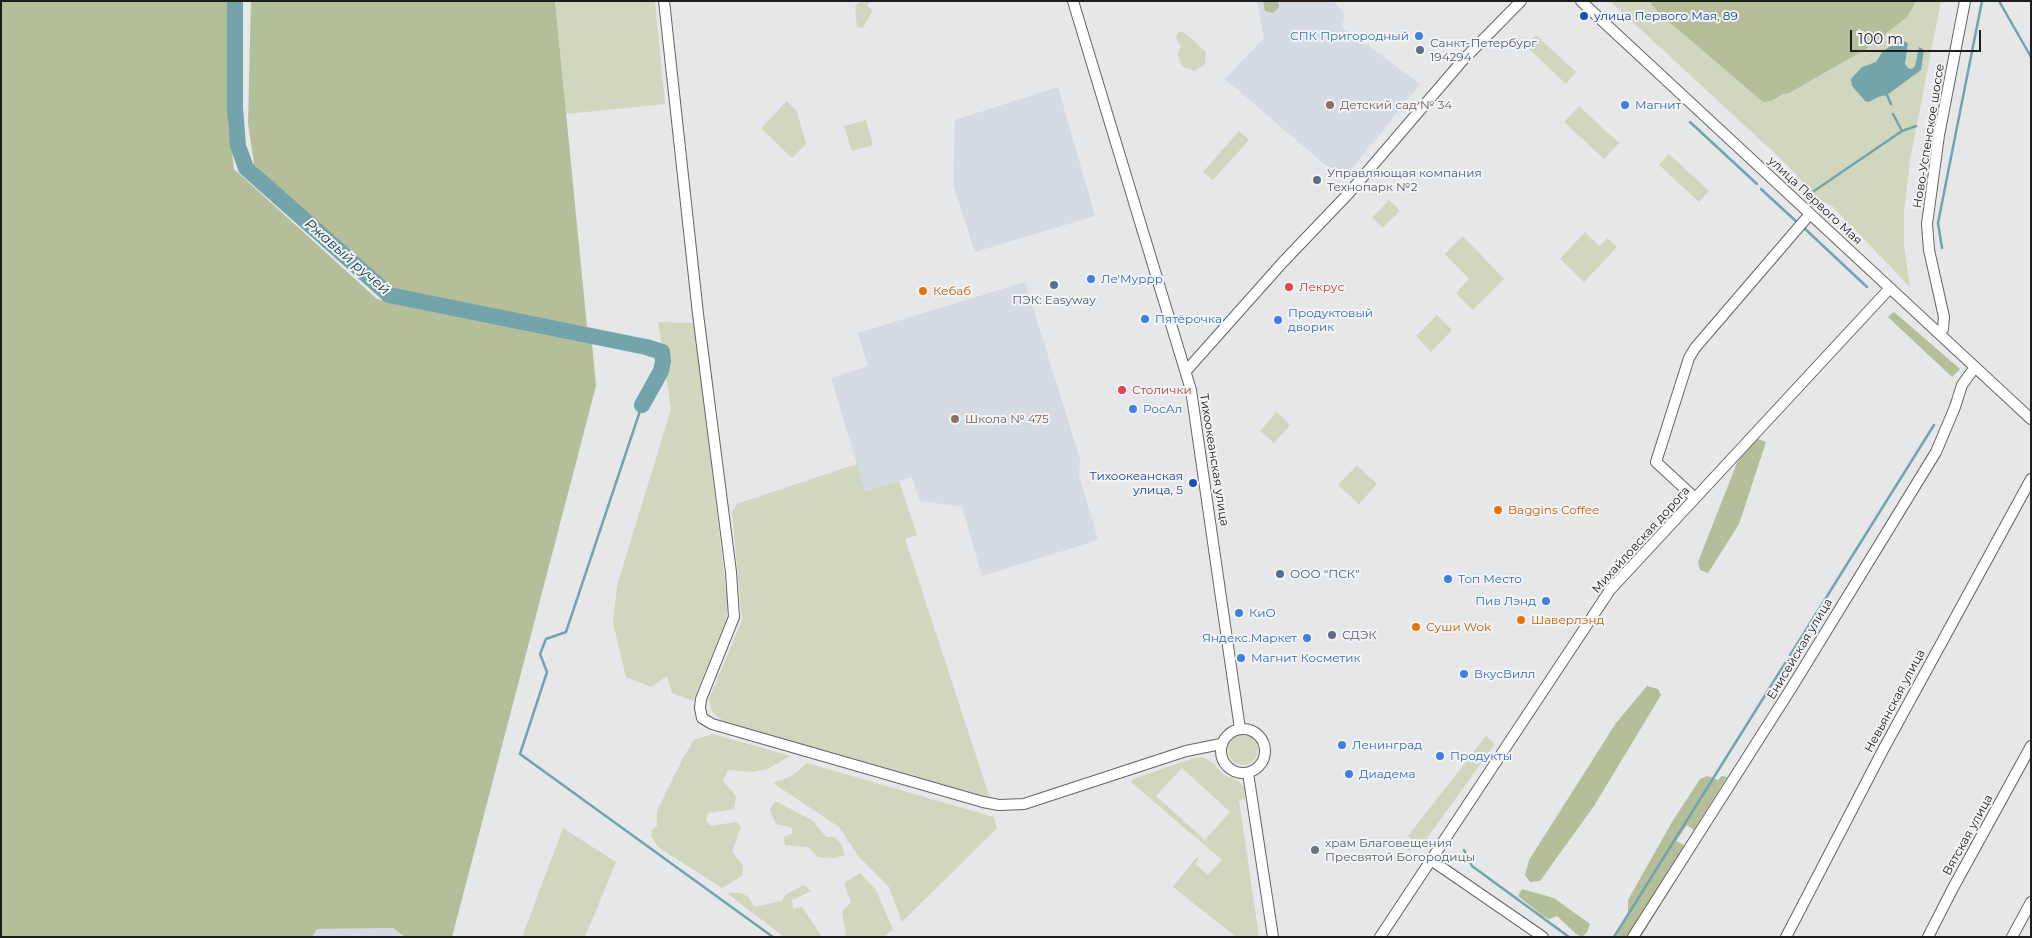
<!DOCTYPE html>
<meta charset="utf-8">
<style>
body{margin:0}
#map{position:relative;width:2032px;height:938px;overflow:hidden;background:#e5e7e9;font-family:Montserrat,sans-serif}
canvas{display:block}
.frame{position:absolute;inset:0;border:2px solid #1d1d1e;pointer-events:none}
.scale{position:absolute;left:1850px;top:30px;width:131px;height:22px;box-sizing:border-box;border:2px solid #1d1d1e;border-top:0;padding-left:6px;font-size:15px;line-height:18px;white-space:nowrap;color:#1d1d1e;-webkit-text-stroke:4px #f2f4f6;paint-order:stroke}
</style>
<div id="map">
<canvas width="2032" height="938"></canvas>
<div class="frame"></div>
<div class="scale">100 m</div>
</div>
<script>
const g = document.querySelector('canvas').getContext('2d');
g.lineJoin = 'round';
function fill(path, color) { g.fillStyle = color; g.fill(path, 'evenodd'); }
const toPath = rows => new Path2D(rows.map(r => 'M' + r).join(''));
function trace(path, color, width, dash) { g.strokeStyle = color; g.lineWidth = width; g.lineCap = dash ? 'butt' : 'round'; g.setLineDash(dash || []); g.stroke(path); }
function drawText(font, color, halo, rows, align = 'center') {
  g.font = font + ' Montserrat,sans-serif'; g.lineWidth = 4; g.setLineDash([]); g.textBaseline = 'middle'; g.strokeStyle = halo; g.fillStyle = color; for (const [text, x, y, turn = 0] of rows) {
    g.save(); g.translate(x, y); g.rotate((+turn || 0) * Math.PI / 180); g.textAlign = isNaN(turn) ? turn : align; if (halo) g.strokeText(text, 0, 0); g.fillText(text, 0, 0); g.restore();
  }
}
fill(toPath([
 [1257,1,1333,1,1345,14,1342,27,1420,84,1343,180,1225,79,1264,38],
 [1058,87,1095,216,975,252,953,185,955,120],
 [1025,282,1080,459,1079,476,1098,540,982,576,962,507,920,501,912,477,865,491,831,378,868,366,858,333],
 [393,928,405,937,312,937,317,929]
]), '#d4dbe3');
fill(toPath([
 [555,1,655,1,665,104,566,114],
 [860,1,870,1,867,6,873,10,863,28,857,27,855,7],
 [1610,1,1941,1,1910,160,1904,213,1904,245,1910,287,1832,206,1813,196,1801,180,1783,161],
 [1181,31,1186,34,1206,52,1205,64,1195,71,1183,67,1179,60,1178,54,1181,47,1176,38,1177,34],
 [1536,35,1576,72,1566,84,1526,46],
 [787,101,797,111,806,144,792,158,761,128],
 [1579,106,1619,143,1604,159,1564,122],
 [866,120,873,145,852,151,844,126],
 [1239,131,1249,140,1213,180,1203,172],
 [1669,154,1709,191,1699,202,1659,165],
 [1389,200,1400,211,1383,228,1372,217],
 [1585,232,1599,246,1607,238,1617,247,1584,282,1560,259],
 [1463,236,1504,279,1473,310,1456,293,1469,279,1445,254],
 [1437,315,1452,330,1431,352,1416,336],
 [658,322,695,323,727,600,727,617,693,701,672,693,667,676,651,687,626,677,613,623,617,586,671,409],
 [1277,412,1290,425,1274,443,1260,431],
 [857,464,865,491,899,481,917,535,905,539,990,798,727,724,712,712,709,699,742,620,732,512,737,504],
 [1357,465,1377,484,1359,504,1338,485],
 [713,734,791,756,767,769,752,772,728,770,723,781,736,796,734,809,708,813,706,820,710,826,736,822,741,826,732,852,743,865,742,876,722,888,658,847,651,835,652,830,657,826,657,811,683,758,694,740],
 '1228 750a15 15 0 1 1 30 0a15 15 0 1 1-30 0Z',
 [1486,736,1495,744,1422,845,1417,842,1410,851,1405,848,1411,839,1408,836],
 [1203,757,1214,764,1224,775,1238,781,1244,787,1245,799,1239,800,1259,937,1236,937,1173,887,1197,857,1199,859,1195,864,1208,875,1222,860,1131,782,1133,779,1194,758],
 [1182,768,1230,812,1205,840,1156,796],
 [807,763,994,817,997,828,902,922,889,887,859,857,839,827,773,783,792,776],
 [775,801,812,820,826,837,835,837,842,846,845,855,834,858,818,857,808,847,785,845,784,837,793,833,791,827,776,824,770,810],
 [563,828,616,862,585,937,522,937],
 [860,873,876,890,893,930,883,937,844,937,846,935,842,911,851,902,844,883],
 [804,885,811,891,792,900,793,909,802,907,822,937,784,937,727,893,741,893,749,897,754,907,782,901,785,895]
]), '#d0d7be');
fill(toPath([
 [1,1,229,1,228,124,234,169,377,299,592,343,596,386,452,937,405,937,393,928,317,929,312,937,1,937],
 [251,1,555,1,587,327,393,290,365,268,254,164,248,123],
 [1263,1,1278,1,1279,7,1273,13,1265,11],
 [1649,1,1916,1,1907,17,1866,49,1789,93,1783,94,1771,101,1763,102,1660,14],
 [1894,312,1960,369,1952,377,1888,317],
 [1758,439,1766,442,1739,524,1708,573,1700,570,1698,562,1737,463,1753,440],
 [1647,686,1658,689,1661,695,1594,806,1540,881,1530,882,1525,875,1529,860,1616,723],
 [1707,776,1718,780,1722,776,1727,777,1697,825,1694,830,1687,825,1676,841,1687,847,1688,852,1683,869,1641,937,1616,937,1628,915,1628,900,1672,822,1700,779],
 [1522,889,1554,898,1590,924,1587,932,1582,937,1576,934,1557,916,1549,919,1543,916,1518,896]
]), '#b4be98');
fill(toPath([
 [1900,40,1908,43,1905,64,1908,68,1912,69,1915,66,1919,47,1924,50,1921,70,1887,95,1878,97,1869,102,1865,101,1852,86,1851,79,1862,67,1876,62,1883,51]
]), '#73a4ac');
trace(toPath([
 [1999,1,2031,57],
 [1887,95,1891,104],
 [1690,122,1757,184],
 [1902,131,1916,126],
 [1761,189,1799,224],
 [1814,191,1902,131,1893,114],
 [1803,227,1867,287],
 [1942,248,1938,223,1982,1],
 [642,405,566,632,546,639,540,654,547,672,520,754,773,937],
 [1464,850,1472,866,1569,937],
 [1614,937,1934,425]
]), '#73a4ac', 2.5);
trace(toPath([
 [235,1,235,108,238,146,246,168,389,295,646,347,662,352,663,361,661,371,642,405]
]), '#73a4ac', 16);
const minor = toPath([
 [664,1,698,314,731,572,734,617,701,699,700,708,702,718,712,724,983,802,999,805,1024,804,1186,751,1221,744],
 [1073,1,1191,390,1240,729],
 [1581,1,2031,419],
 [1939,333,1943,329,1944,317,1929,250,1927,224,1939,135,1965,1],
 [1186,371,1283,262,1349,193,1463,60,1521,1],
 [1695,498,1656,462,1689,358,1695,348,1810,214],
 '1221 751a22 22 0 1 1 44 0a22 22 0 1 1-44 0Z',
 [1248,773,1273,937],
 [1431,860,1543,937],
 [1380,937,1610,590,1890,288],
 [1633,937,1792,687,1936,452,1955,407,1962,385,1975,367],
 [1786,937,1883,750,2031,479],
 [1928,937,1953,888,2031,746],
 [2012,937,2031,902]
]);
trace(minor, '#636466', 12);
trace(minor, '#fff', 10);
for (const [x, y, r, color] of [
 [1584,16,5,"#1a4fb4"],
 [1419,36,5,"#3f7fe0"],
 [1420,50,5,"#5c6f8a"],
 [1330,105,5,"#8d6e63"],
 [1625,105,5,"#3f7fe0"],
 [1317,180,5,"#5c6f8a"],
 [1091,279,5,"#3f7fe0"],
 [1054,285,5,"#5c6f8a"],
 [1289,287,5,"#e0444e"],
 [923,291,5,"#e8710a"],
 [1145,319,5,"#3f7fe0"],
 [1278,320,5,"#3f7fe0"],
 [1122,390,5,"#e0444e"],
 [1133,409,5,"#3f7fe0"],
 [955,419,5,"#8d6e63"],
 [1193,483,5,"#1a4fb4"],
 [1498,510,5,"#e8710a"],
 [1280,574,5,"#5c6f8a"],
 [1448,579,5,"#3f7fe0"],
 [1546,601,5,"#3f7fe0"],
 [1239,613,5,"#3f7fe0"],
 [1521,620,5,"#e8710a"],
 [1416,627,5,"#e8710a"],
 [1332,635,5,"#5c6f8a"],
 [1307,638,5,"#3f7fe0"],
 [1241,658,5,"#3f7fe0"],
 [1464,674,5,"#3f7fe0"],
 [1342,745,5,"#3f7fe0"],
 [1440,756,5,"#3f7fe0"],
 [1349,774,5,"#3f7fe0"],
 [1315,850,5,"#6b7280"]
]) { const dot = new Path2D(); dot.arc(x, y, r, 0, 2 * Math.PI); g.fillStyle = color; g.fill(dot); trace(dot, '#f2f4f6', 2); }
drawText('12px', '#164399', '#f2f4f6', [
 ["улица Первого Мая, 89",1594,16],
 ["Тихоокеанская",1183,476,"right"],
 ["улица, 5",1183,490,"right"]
], 'left');
drawText('12px', '#366cbe', '#f2f4f6', [
 ["СПК Пригородный",1409,36,"right"],
 ["Магнит",1635,105],
 ["Ле'Муррр",1101,279],
 ["Продуктовый",1288,313],
 ["дворик",1288,327],
 ["Пятёрочка",1155,319],
 ["РосАл",1143,409],
 ["Топ Место",1458,579],
 ["Пив Лэнд",1536,601,"right"],
 ["КиО",1249,613],
 ["Яндекс.Маркет",1297,638,"right"],
 ["Магнит Косметик",1251,658],
 ["ВкусВилл",1474,674],
 ["Ленинград",1352,745],
 ["Продукты",1450,756],
 ["Диадема",1359,774]
], 'left');
drawText('12px', '#4e5e75', '#f2f4f6', [
 ["Санкт-Петербург",1430,43],
 ["194294",1430,57],
 ["Управляющая компания",1327,173],
 ["Технопарк №2",1327,187],
 ["ПЭК: Easyway",1054,300,"center"],
 ["ООО \"ПСК\"",1290,574],
 ["СДЭК",1342,635]
], 'left');
drawText('12px', '#785e54', '#f2f4f6', [
 ["Детский сад № 34",1340,105],
 ["Школа № 475",965,419]
], 'left');
drawText('12px', '#1d1d1e', '#f2f4f6', [
 ["Ново-Успенское шоссе",1929,136,-81],
 ["улица Первого Мая",1815,201,43],
 ["Тихоокеанская улица",1214,460,81],
 ["Михайловская дорога",1641,540,-48],
 ["Енисейская улица",1800,649,-59],
 ["Невьянская улица",1895,701,-62],
 ["Вятская улица",1968,835,-61]
]);
drawText('12px', '#be3a42', '#f2f4f6', [
 ["Лекрус",1299,287],
 ["Столички",1132,390]
], 'left');
drawText('12px', '#c56008', '#f2f4f6', [
 ["Кебаб",933,291],
 ["Baggins Coffee",1508,510],
 ["Шаверлэнд",1531,620],
 ["Суши Wok",1426,627]
], 'left');
drawText('12px', '#5b616d', '#f2f4f6', [
 ["храм Благовещения",1325,843],
 ["Пресвятой Богородицы",1325,857]
], 'left');
drawText('italic 14px', '#124047', '#f2f4f6', [
 ["Ржавый ручей",347,257,41]
]);
</script>
